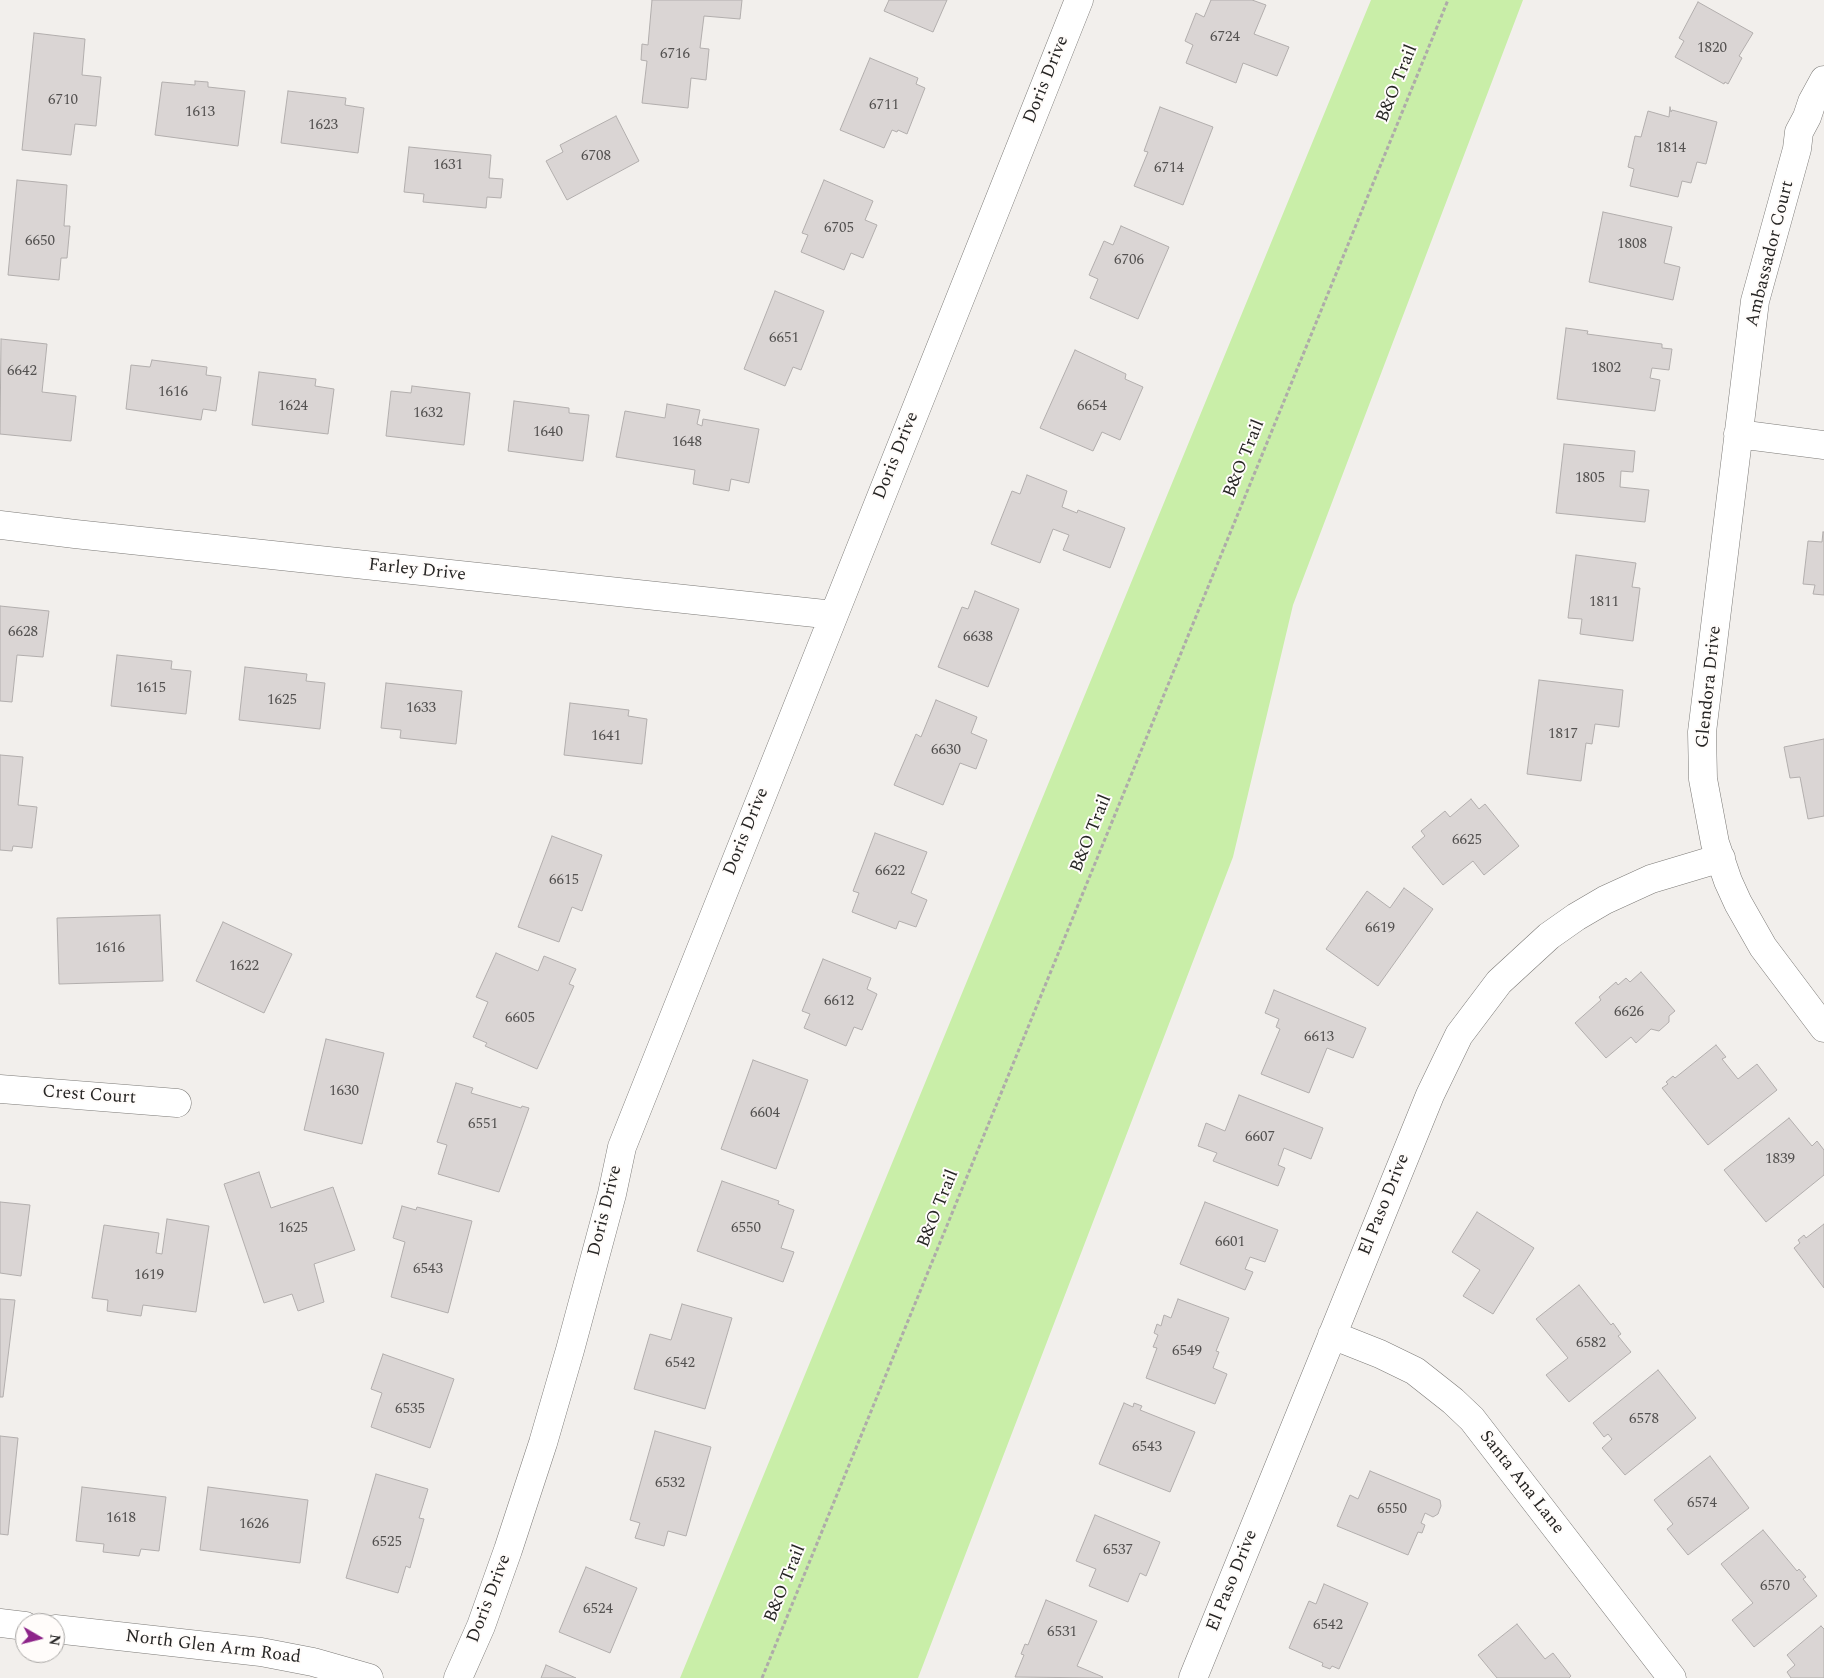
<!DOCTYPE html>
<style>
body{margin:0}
#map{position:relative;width:1824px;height:1678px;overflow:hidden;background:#f2efec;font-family:Spectral,serif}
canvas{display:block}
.north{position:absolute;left:15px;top:1613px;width:50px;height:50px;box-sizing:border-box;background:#fffcfa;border:1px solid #a8a6a4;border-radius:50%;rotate:98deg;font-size:14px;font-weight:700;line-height:20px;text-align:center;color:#262524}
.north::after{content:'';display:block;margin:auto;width:18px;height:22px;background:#8d2489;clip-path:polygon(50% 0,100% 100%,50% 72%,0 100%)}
</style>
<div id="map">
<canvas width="1824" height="1678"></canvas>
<div class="north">N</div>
</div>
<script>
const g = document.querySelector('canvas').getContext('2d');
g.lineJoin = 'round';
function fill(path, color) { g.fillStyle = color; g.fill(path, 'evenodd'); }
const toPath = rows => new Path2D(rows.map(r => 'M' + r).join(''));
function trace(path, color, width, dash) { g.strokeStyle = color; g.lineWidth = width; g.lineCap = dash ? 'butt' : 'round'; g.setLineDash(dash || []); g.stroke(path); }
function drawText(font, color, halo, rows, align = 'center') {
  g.font = font + ' Spectral,serif'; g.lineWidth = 4; g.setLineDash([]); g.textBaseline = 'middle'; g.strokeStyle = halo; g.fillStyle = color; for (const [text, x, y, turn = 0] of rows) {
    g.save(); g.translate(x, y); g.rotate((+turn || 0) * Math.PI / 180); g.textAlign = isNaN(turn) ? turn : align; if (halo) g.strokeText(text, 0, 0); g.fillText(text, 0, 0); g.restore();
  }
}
fill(toPath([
 [1371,0,1523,0,1293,605,1233,857,918,1678,680,1678]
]), '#c9eea8');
const building = toPath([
 [652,0,742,0,740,19,704,16,700,48,709,49,706,80,691,78,688,108,642,103,647,61,641,60,642,44,648,45,652,0],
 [889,0,947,0,933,32,884,11,889,0],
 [1211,0,1252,0,1266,5,1254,34,1289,47,1277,76,1243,63,1236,83,1186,63,1193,45,1185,41,1196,13,1204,17,1211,0],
 [1698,2,1753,33,1739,56,1742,58,1728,84,1725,82,1724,84,1675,57,1684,41,1679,38,1698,2],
 [34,33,85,39,82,75,101,77,96,126,75,124,71,155,22,150,34,33],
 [870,58,918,78,916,84,925,88,907,134,898,130,897,132,892,130,884,148,840,130,870,58],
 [195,81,208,82,208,87,245,91,238,146,155,135,162,82,195,85,195,81],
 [288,91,346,98,345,105,364,108,358,153,281,143,288,91],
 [1160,107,1213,127,1183,205,1134,186,1148,152,1144,151,1160,107],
 [1670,107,1671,112,1672,110,1717,122,1706,164,1697,162,1691,183,1682,181,1678,197,1630,186,1634,169,1628,167,1635,136,1641,137,1648,111,1669,117,1670,107],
 [616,116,639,161,567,200,546,161,563,152,560,145,616,116],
 [409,147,491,155,489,178,503,179,501,198,487,197,486,208,423,202,424,194,404,192,409,147],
 [17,180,67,185,64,226,70,226,67,258,61,258,59,280,8,275,17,180],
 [824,180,873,201,865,220,877,225,863,258,851,253,844,270,801,252,808,235,802,233,824,180],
 [1603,212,1672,227,1664,263,1680,267,1673,300,1589,282,1603,212],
 [1121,226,1169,247,1138,319,1090,298,1098,279,1089,275,1104,241,1113,245,1121,226],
 [775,291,824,311,801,370,793,367,785,386,744,369,775,291],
 [1566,328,1588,331,1587,334,1662,344,1662,348,1672,349,1669,370,1652,368,1650,378,1660,380,1655,411,1557,399,1566,328],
 [1,339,47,344,42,392,76,396,71,441,0,434,1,339],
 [1075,350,1126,374,1125,379,1143,387,1120,440,1102,432,1093,451,1040,428,1075,350],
 [152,360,207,367,206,375,221,377,216,411,203,409,201,420,126,409,131,365,150,367,152,360],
 [259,372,316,379,315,386,334,389,328,434,252,425,259,372],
 [412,386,470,393,464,445,386,436,391,391,411,393,412,386],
 [514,401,569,408,569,413,589,415,583,461,508,451,514,401],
 [667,404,700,410,697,424,702,426,703,419,759,429,749,483,731,479,729,491,693,484,695,470,616,457,625,411,665,418,667,404],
 [1564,444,1635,451,1633,472,1621,471,1620,487,1649,490,1645,522,1556,513,1564,444],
 [1027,475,1067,491,1062,507,1077,513,1078,510,1125,528,1110,568,1063,550,1069,535,1053,529,1040,563,991,544,1012,491,1020,494,1027,475],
 [1823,532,1824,532,1824,595,1813,594,1815,585,1803,584,1808,541,1822,542,1823,532],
 [1576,555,1636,563,1632,587,1640,588,1633,641,1580,634,1582,619,1568,618,1576,555],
 [975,591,1019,609,988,687,938,667,962,607,968,609,975,591],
 [0,606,49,611,43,657,17,655,12,702,0,701,0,606],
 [117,655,172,661,171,669,191,671,186,714,111,706,117,655],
 [245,667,307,674,306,681,325,683,320,729,239,720,245,667],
 [1539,680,1623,690,1619,727,1595,724,1592,744,1586,743,1581,781,1527,774,1539,680],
 [386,683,462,691,456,744,400,738,401,730,381,728,386,683],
 [936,700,977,717,971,733,987,740,976,769,960,763,943,805,894,785,916,734,921,737,936,700],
 [570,703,629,710,628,716,647,719,642,764,564,755,570,703],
 [1824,739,1824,816,1808,819,1800,777,1790,778,1784,747,1824,739],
 [0,755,23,757,18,805,37,807,32,848,13,846,12,851,0,850,0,755],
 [1471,799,1479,809,1485,804,1519,846,1484,875,1473,861,1443,885,1412,847,1425,836,1421,831,1445,811,1450,817,1471,799],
 [875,833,927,852,911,893,927,900,916,927,899,921,896,929,852,912,859,893,853,891,875,833],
 [552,836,602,855,582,911,572,907,559,942,518,927,552,836],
 [1404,888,1433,909,1378,986,1326,949,1367,891,1390,908,1404,888],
 [160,915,163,981,59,984,57,918,160,915],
 [223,922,292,954,264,1013,196,981,223,922],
 [496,953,538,971,544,956,576,969,569,984,574,986,537,1069,485,1046,487,1043,473,1037,488,1002,476,997,496,953],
 [823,959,871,978,867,989,877,994,862,1030,854,1027,846,1046,804,1028,810,1014,802,1011,823,959],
 [1641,972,1675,1011,1669,1016,1669,1022,1659,1031,1651,1029,1636,1043,1631,1037,1606,1058,1575,1023,1601,1000,1599,997,1616,982,1618,985,1626,978,1630,982,1641,972],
 [1274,990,1366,1028,1353,1058,1327,1048,1309,1093,1261,1074,1280,1029,1276,1027,1279,1019,1265,1013,1274,990],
 [326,1039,384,1053,362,1144,304,1130,326,1039],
 [1716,1045,1726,1057,1722,1059,1738,1079,1757,1064,1777,1090,1708,1145,1662,1088,1668,1084,1666,1082,1673,1076,1675,1078,1716,1045],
 [753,1060,808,1080,776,1169,721,1149,753,1060],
 [456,1083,473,1088,471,1093,521,1108,522,1106,529,1108,499,1192,438,1174,447,1145,437,1142,456,1083],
 [1239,1095,1323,1128,1311,1159,1284,1148,1278,1165,1285,1168,1278,1186,1213,1161,1217,1153,1198,1146,1206,1123,1225,1131,1239,1095],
 [1789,1118,1812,1146,1817,1141,1824,1150,1824,1175,1766,1222,1724,1170,1789,1118],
 [259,1172,271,1208,333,1187,355,1250,314,1264,324,1302,298,1311,292,1294,264,1303,224,1184,259,1172],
 [722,1181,779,1201,778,1204,794,1210,781,1248,794,1252,783,1282,697,1251,722,1181],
 [0,1202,30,1205,21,1276,0,1273,0,1202],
 [1205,1202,1278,1230,1265,1262,1250,1257,1245,1269,1253,1272,1245,1290,1180,1264,1205,1202],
 [402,1206,416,1210,417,1207,472,1221,448,1313,391,1297,405,1242,393,1238,402,1206],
 [1477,1212,1534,1248,1493,1314,1463,1296,1480,1270,1452,1252,1477,1212],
 [167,1219,209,1226,196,1312,143,1305,141,1316,107,1311,108,1300,92,1298,104,1225,159,1233,156,1253,162,1254,167,1219],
 [1824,1224,1824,1288,1794,1248,1800,1243,1798,1240,1804,1235,1806,1238,1824,1224],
 [1579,1285,1611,1325,1613,1323,1621,1334,1618,1336,1631,1352,1569,1402,1546,1375,1568,1358,1536,1319,1579,1285],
 [0,1299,15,1300,3,1397,0,1397,0,1299],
 [1178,1299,1229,1318,1216,1351,1219,1352,1213,1368,1227,1374,1215,1404,1146,1378,1157,1348,1153,1347,1158,1335,1154,1333,1157,1324,1161,1326,1164,1315,1171,1318,1178,1299],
 [682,1304,732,1318,705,1409,634,1389,650,1334,671,1340,682,1304],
 [383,1354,454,1379,430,1448,371,1427,382,1393,371,1389,383,1354],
 [1658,1370,1696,1418,1625,1475,1602,1448,1612,1439,1608,1434,1604,1437,1593,1423,1658,1370],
 [1124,1403,1133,1407,1134,1403,1142,1406,1140,1410,1195,1432,1170,1492,1099,1464,1124,1403],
 [655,1431,711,1447,686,1536,668,1531,664,1546,635,1538,640,1523,630,1520,655,1431],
 [0,1436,18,1438,8,1535,0,1534,0,1436],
 [1710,1456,1749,1508,1688,1555,1667,1529,1673,1524,1654,1500,1710,1456],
 [1370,1471,1440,1500,1441,1506,1438,1514,1433,1517,1425,1513,1421,1523,1425,1525,1422,1533,1418,1532,1408,1555,1337,1526,1350,1495,1358,1499,1370,1471],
 [376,1474,428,1489,419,1518,424,1519,410,1568,406,1566,398,1593,346,1578,376,1474],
 [82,1487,166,1497,159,1551,141,1549,139,1556,103,1552,104,1544,76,1541,82,1487],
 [208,1487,308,1500,300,1563,200,1550,208,1487],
 [1095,1515,1160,1542,1146,1576,1140,1573,1128,1602,1089,1586,1096,1569,1076,1561,1095,1515],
 [1763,1530,1797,1571,1799,1569,1806,1577,1803,1579,1817,1596,1754,1647,1732,1620,1753,1603,1721,1564,1763,1530],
 [586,1567,637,1588,610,1653,559,1632,586,1567],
 [1324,1584,1368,1603,1339,1669,1332,1666,1330,1669,1322,1666,1323,1663,1289,1648,1309,1601,1316,1604,1324,1584],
 [1046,1600,1097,1621,1077,1666,1103,1677,1102,1678,1015,1677,1024,1655,1021,1654,1025,1644,1028,1645,1046,1600],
 [1517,1624,1545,1659,1553,1653,1571,1676,1569,1678,1497,1678,1478,1655,1517,1624],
 [1821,1626,1824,1629,1824,1678,1791,1678,1787,1672,1795,1665,1787,1655,1821,1626],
 [546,1665,576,1678,541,1678,546,1665]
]);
fill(building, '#dad5d4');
trace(building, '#b2aead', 1);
const street = toPath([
 [1824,80,1812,102,1807,117,1799,132,1797,149,1755,301,1702,732,1703,779,1715,843,1728,881,1738,903,1763,947,1824,1028],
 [1738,434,1824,445],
 [0,525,75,534,834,615],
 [0,1089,177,1103],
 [1332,1335,1380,1354,1415,1371,1453,1401,1472,1419,1672,1678],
 [0,1623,25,1626],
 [55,1629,261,1652,313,1662,369,1678],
 [458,1678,481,1626,508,1550,543,1443,570,1350,612,1194,622,1147,1079,0],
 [1193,1678,1430,1095,1459,1035,1499,982,1549,936,1576,917,1605,900,1651,879,1721,858]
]);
trace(street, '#7c7a77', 29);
trace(toPath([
 [762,1678,1448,0]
]), '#aeaba9', 3, [4, 2.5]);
trace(street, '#fff', 28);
drawText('15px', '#535150', null, [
 ["6724",1225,38],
 ["1820",1712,49],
 ["6716",675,55],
 ["6710",63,101],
 ["6711",884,106],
 ["1613",200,113],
 ["1623",323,126],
 ["1814",1671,149],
 ["6708",596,157],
 ["1631",448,166],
 ["6714",1169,169],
 ["6705",839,229],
 ["6650",40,242],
 ["1808",1632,245],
 ["6706",1129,261],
 ["6651",784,339],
 ["1802",1606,369],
 ["6642",22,372],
 ["1616",173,393],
 ["1624",293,407],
 ["6654",1092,407],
 ["1632",428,414],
 ["1640",548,433],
 ["1648",687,443],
 ["1805",1590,479],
 ["1811",1604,603],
 ["6628",23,633],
 ["6638",978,638],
 ["1615",151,689],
 ["1625",282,701],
 ["1633",421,709],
 ["1817",1563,735],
 ["1641",606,737],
 ["6630",946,751],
 ["6625",1467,841],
 ["6622",890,872],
 ["6615",564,881],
 ["6619",1380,929],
 ["1616",110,949],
 ["1622",244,967],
 ["6612",839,1002],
 ["6626",1629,1013],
 ["6605",520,1019],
 ["6613",1319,1038],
 ["1630",344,1092],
 ["6604",765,1114],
 ["6551",483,1125],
 ["6607",1260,1138],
 ["1839",1780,1160],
 ["1625",293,1229],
 ["6550",746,1229],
 ["6601",1230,1243],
 ["6543",428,1270],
 ["1619",149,1276],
 ["6582",1591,1344],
 ["6549",1187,1352],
 ["6542",680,1364],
 ["6535",410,1410],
 ["6578",1644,1420],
 ["6543",1147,1448],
 ["6532",670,1484],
 ["6574",1702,1504],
 ["6550",1392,1510],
 ["1618",121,1519],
 ["1626",254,1525],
 ["6525",387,1543],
 ["6537",1118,1551],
 ["6570",1775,1587],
 ["6524",598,1610],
 ["6542",1328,1626],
 ["6531",1062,1633]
]);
drawText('18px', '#262524', '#fffcfa', [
 ["Doris Drive",1047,80,-68],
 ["B&O Trail",1398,84,-68],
 ["Ambassador Court",1771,254,-76],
 ["Doris Drive",897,456,-68],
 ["B&O Trail",1245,459,-68],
 ["Farley Drive",417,571,6],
 ["Glendora Drive",1710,687,-84],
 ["Doris Drive",747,832,-68],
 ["B&O Trail",1092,834,-68],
 ["Crest Court",89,1096,4],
 ["El Paso Drive",1385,1205,-68],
 ["B&O Trail",939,1209,-68],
 ["Doris Drive",606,1211,-76],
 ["Santa Ana Lane",1521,1483,52],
 ["El Paso Drive",1233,1581,-68],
 ["B&O Trail",786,1584,-68],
 ["Doris Drive",490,1599,-69],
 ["North Glen Arm Road",213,1648,7]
]);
</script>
